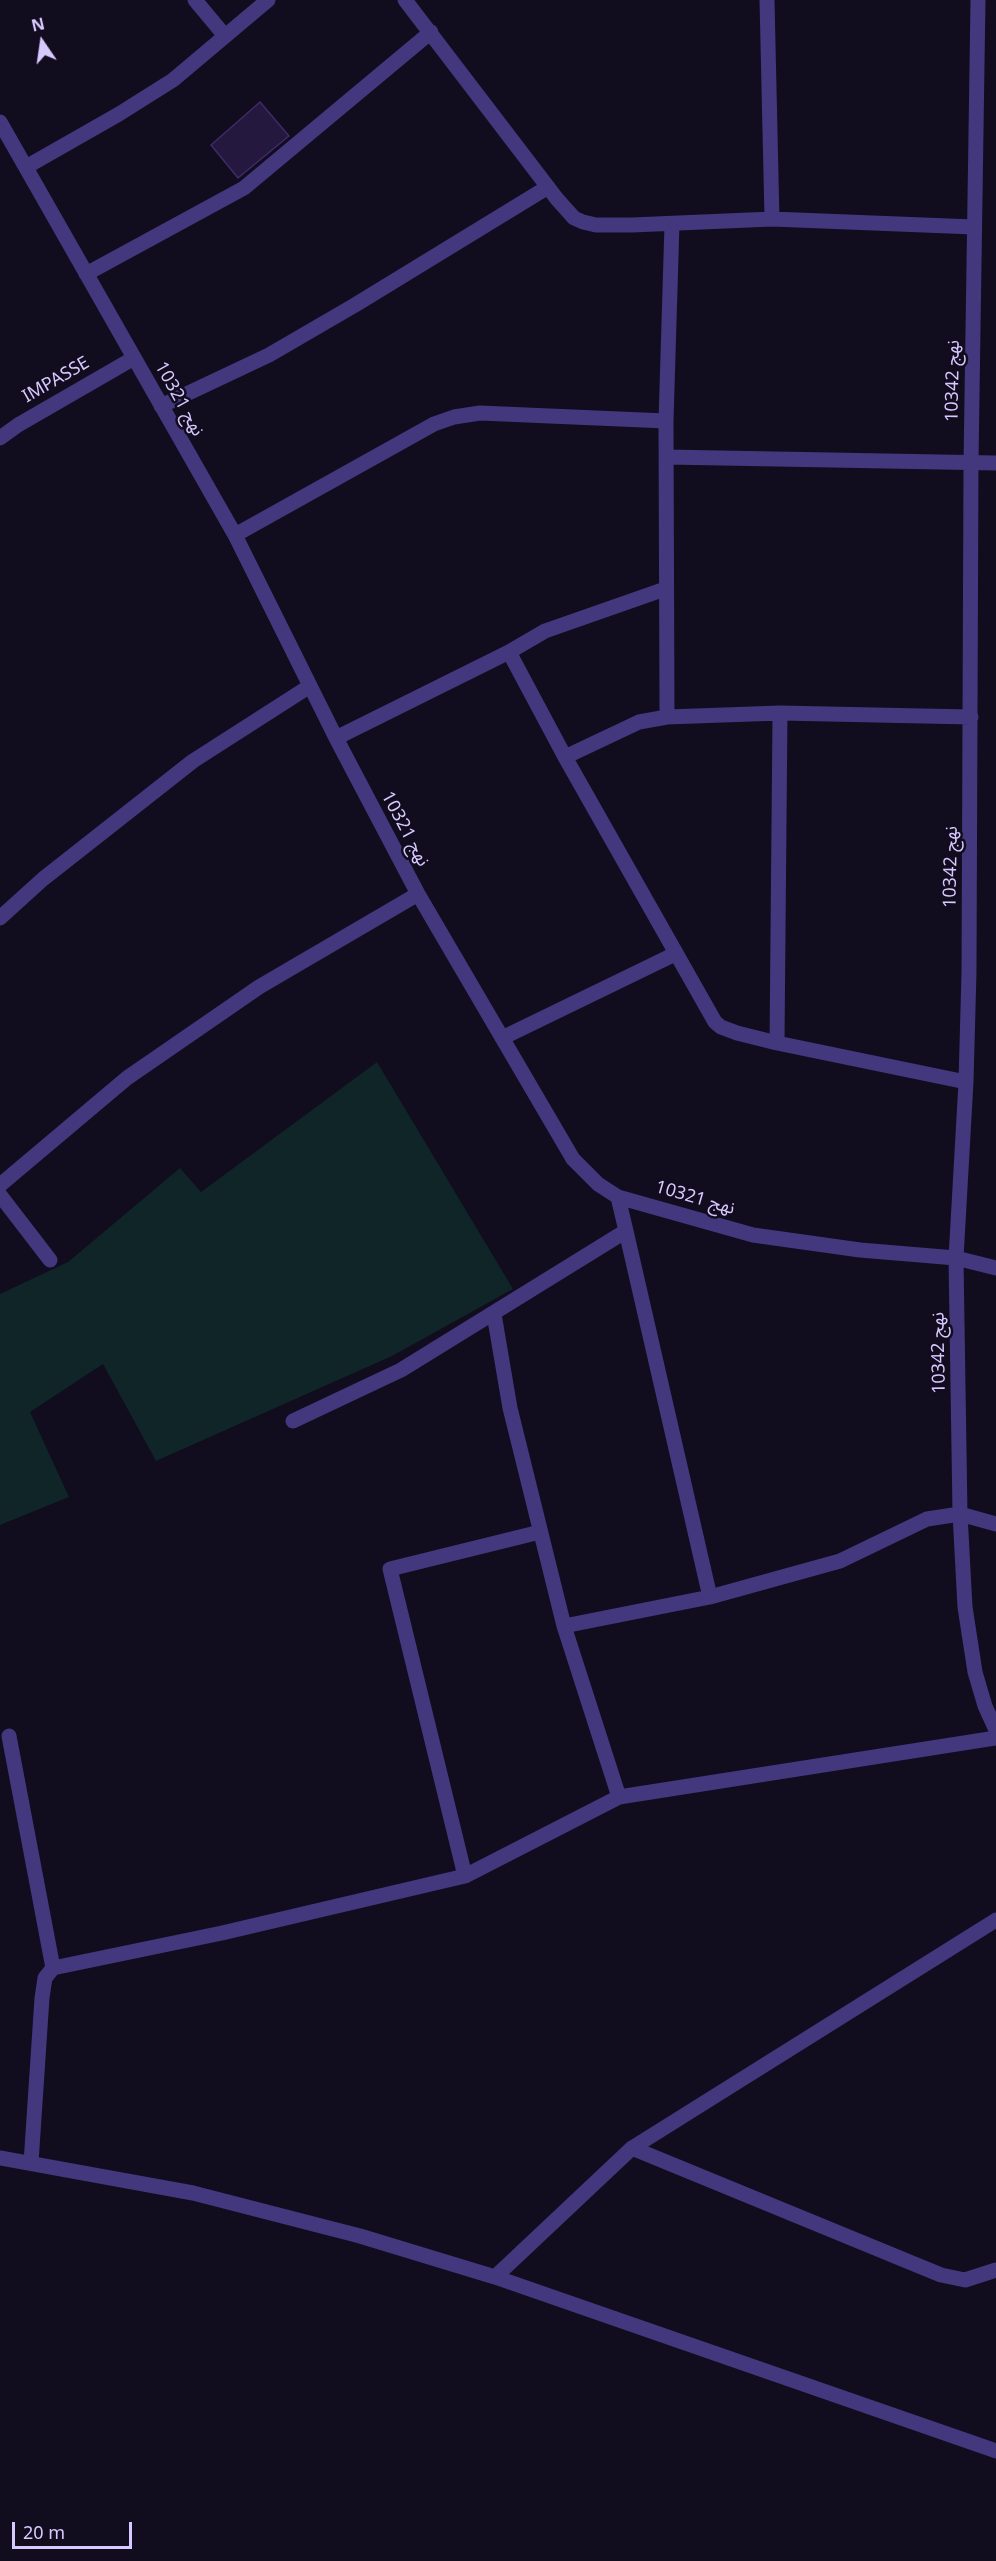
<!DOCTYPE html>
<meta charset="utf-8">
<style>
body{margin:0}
#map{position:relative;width:996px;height:2561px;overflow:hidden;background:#110c1e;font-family:"Noto Sans",sans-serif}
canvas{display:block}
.north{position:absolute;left:12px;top:12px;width:60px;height:60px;-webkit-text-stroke:4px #110c1e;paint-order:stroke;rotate:347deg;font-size:16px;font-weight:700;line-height:24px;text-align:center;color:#d6c9ff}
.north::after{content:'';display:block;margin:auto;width:21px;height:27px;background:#d6c9ff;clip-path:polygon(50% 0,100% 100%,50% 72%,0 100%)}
.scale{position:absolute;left:12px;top:2522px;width:120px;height:27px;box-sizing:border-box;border:3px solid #d6c9ff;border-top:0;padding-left:8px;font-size:18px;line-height:21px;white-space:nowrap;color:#d6c9ff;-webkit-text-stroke:4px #110c1e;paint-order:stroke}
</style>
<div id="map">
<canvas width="996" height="2561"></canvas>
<div class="north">N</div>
<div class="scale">20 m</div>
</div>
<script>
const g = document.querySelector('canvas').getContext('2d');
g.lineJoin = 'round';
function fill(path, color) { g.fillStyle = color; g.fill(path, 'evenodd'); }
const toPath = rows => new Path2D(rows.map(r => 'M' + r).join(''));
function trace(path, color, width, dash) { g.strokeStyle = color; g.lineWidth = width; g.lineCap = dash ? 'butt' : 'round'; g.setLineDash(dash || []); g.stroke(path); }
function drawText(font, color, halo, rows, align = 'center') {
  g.font = font + ' "Noto Sans","Noto Sans Arabic",sans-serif'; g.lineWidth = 5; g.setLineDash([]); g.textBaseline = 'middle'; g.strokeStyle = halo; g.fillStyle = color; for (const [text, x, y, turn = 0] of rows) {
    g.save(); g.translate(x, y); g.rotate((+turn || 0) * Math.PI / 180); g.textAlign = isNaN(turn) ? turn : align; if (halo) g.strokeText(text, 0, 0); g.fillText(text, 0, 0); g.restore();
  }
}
fill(toPath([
 [377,1062,513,1289,392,1356,156,1461,103,1364,30,1412,69,1497,0,1525,0,1294,68,1262,180,1168,201,1192]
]), '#0f2528');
const building = toPath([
 [260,102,289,136,238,178,211,145,260,102]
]);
fill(building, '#25183f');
trace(building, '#3f2a6a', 1.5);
trace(toPath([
 [195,0,225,36],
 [405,0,557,199,574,218,583,222,596,225,632,225,772,219,974,227],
 [767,0,772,219],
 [978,0,971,462,969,972,966,1082,956,1258,960,1514,965,1607,975,1672,985,1706,996,1730],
 [0,122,235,535,336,738,418,894,573,1159,598,1184,618,1197,753,1235,860,1250,956,1258,996,1268],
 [26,167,119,114,173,80,268,0],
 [86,274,244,188,431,32],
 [161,406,269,355,355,305,548,187],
 [0,438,18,425,134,358],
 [666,457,996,463],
 [235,535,434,424,454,417,480,413,666,421],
 [509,652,565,757,715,1022,721,1027,737,1033,777,1043,966,1082],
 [667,717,666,421,672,224],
 [336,738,509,652,545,631,665,589],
 [565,757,639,722,667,717,780,713,971,717],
 [0,918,43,879,193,761,310,686],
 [502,1038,675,954],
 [777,1043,780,713],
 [0,1185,127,1078,259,987,418,894],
 [0,1195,50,1260],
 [626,1231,710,1597],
 [494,1314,510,1408,564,1626,619,1797],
 [293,1421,401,1370,626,1231,618,1197],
 [564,1626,710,1597,840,1561,927,1519,960,1514,996,1524],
 [9,1736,53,1968],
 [465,1876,390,1569,540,1532],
 [632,2148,941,2275,965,2280,996,2270],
 [0,2158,193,2193,360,2236,495,2277,996,2451],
 [31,2163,42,1998,45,1978,53,1968,222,1933,465,1876,619,1797,996,1738],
 [495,2277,632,2148,996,1920]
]), '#43377d', 15);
drawText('18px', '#d6c9ff', '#110c1e', [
 ["IMPASSE",56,380,-30],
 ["نهج 10342",953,381,-89],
 ["نهج 10321",179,399,61],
 ["نهج 10321",405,829,62],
 ["نهج 10342",951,867,-89],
 ["نهج 10321",695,1198,16],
 ["نهج 10342",939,1353,-91]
]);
</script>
